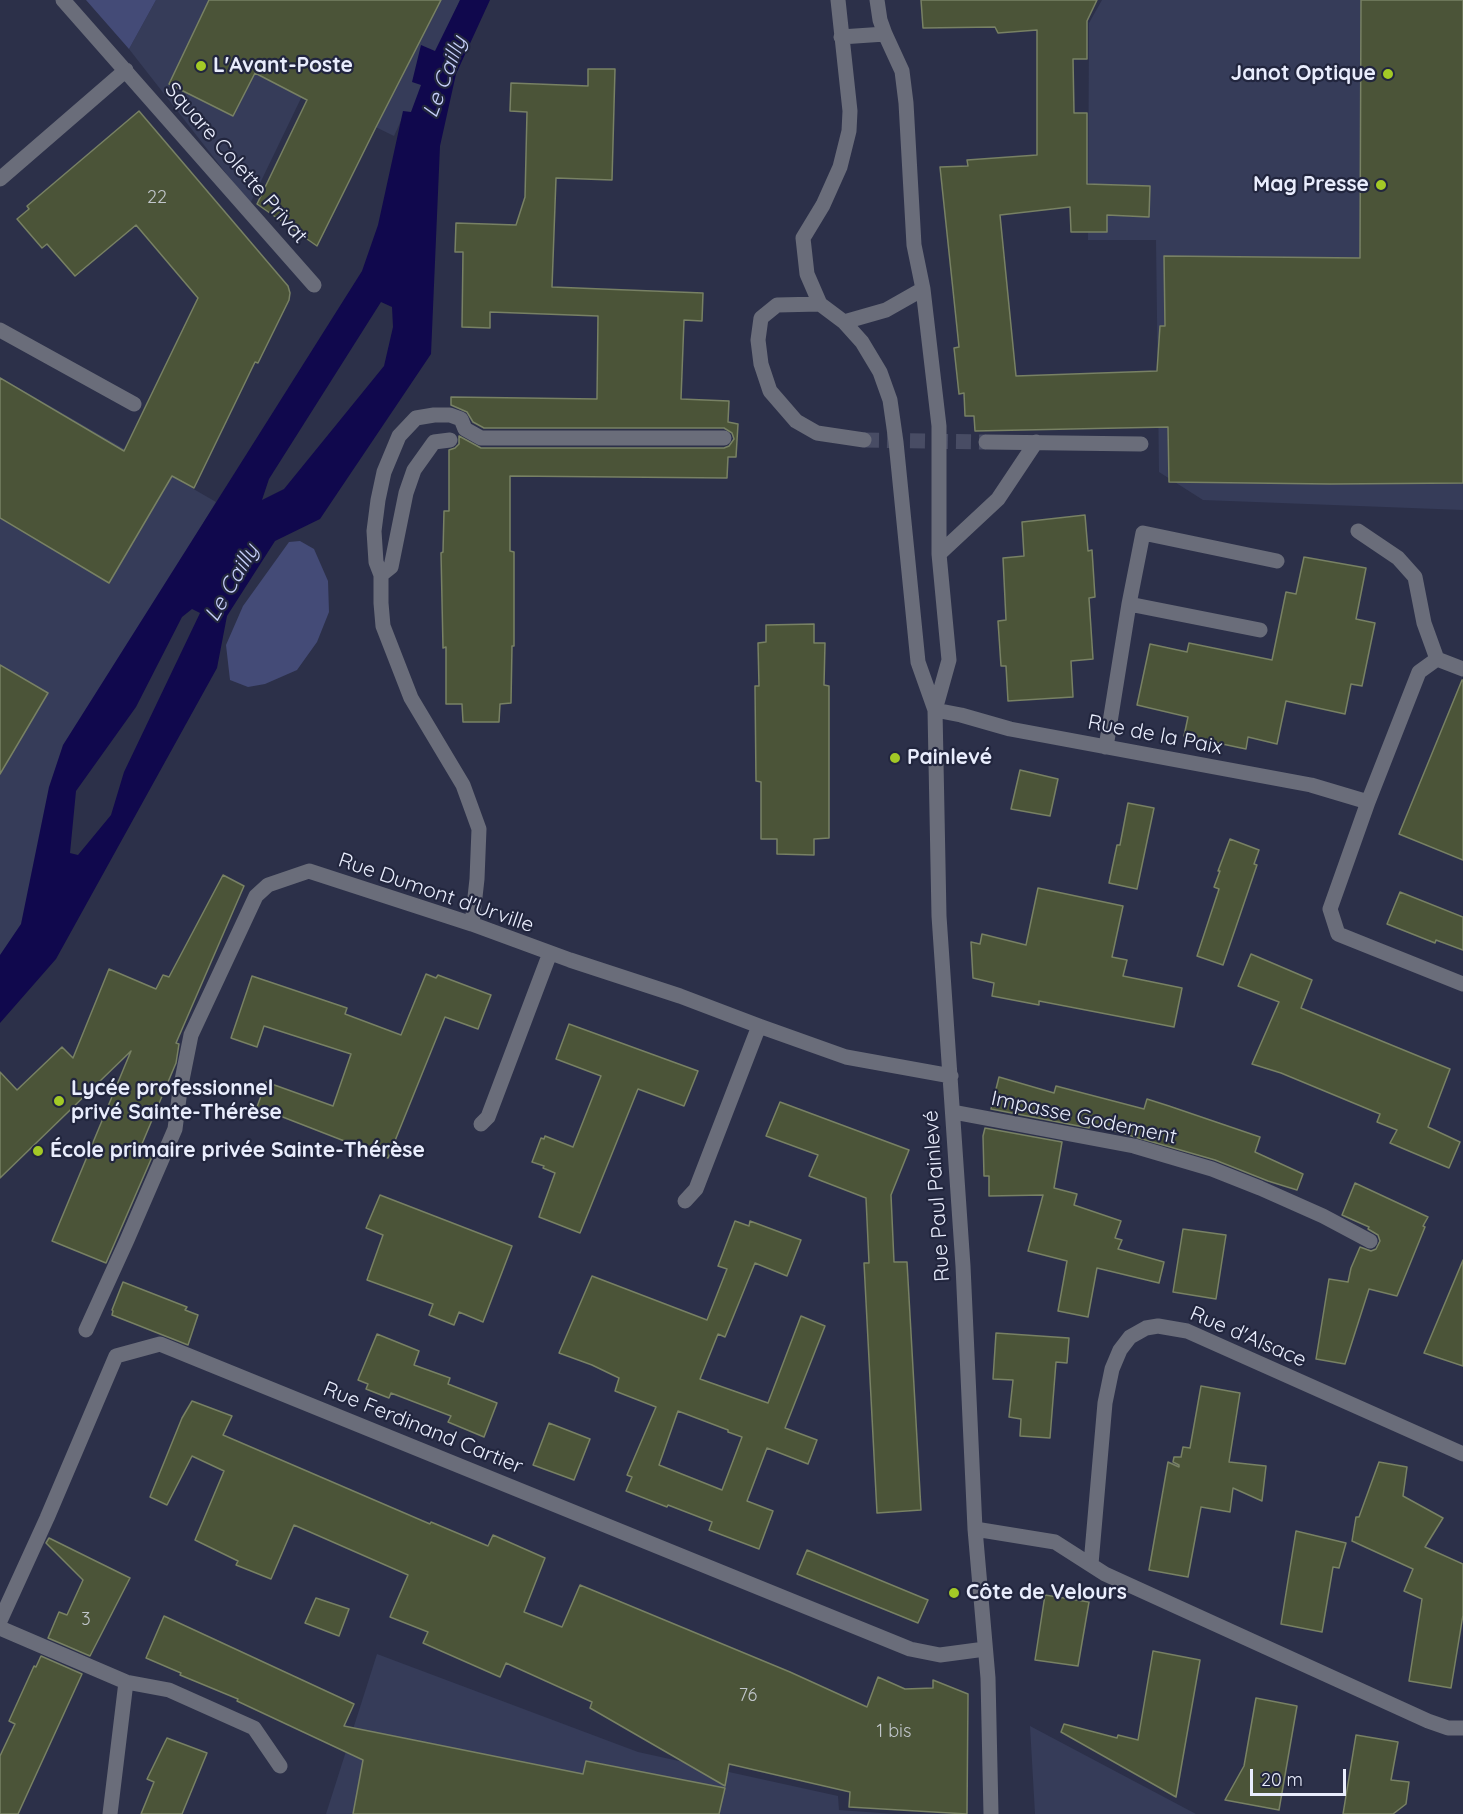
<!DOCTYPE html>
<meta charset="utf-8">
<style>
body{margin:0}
#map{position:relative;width:1463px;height:1814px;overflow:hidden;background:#2c3049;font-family:Quicksand,sans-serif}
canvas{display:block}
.scale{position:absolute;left:1250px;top:1769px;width:96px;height:27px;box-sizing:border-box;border:3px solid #e9edfd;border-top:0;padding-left:8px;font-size:18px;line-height:21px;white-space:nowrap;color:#e9edfd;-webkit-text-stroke:4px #22263e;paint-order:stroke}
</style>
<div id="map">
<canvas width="1463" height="1814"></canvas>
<div class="scale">20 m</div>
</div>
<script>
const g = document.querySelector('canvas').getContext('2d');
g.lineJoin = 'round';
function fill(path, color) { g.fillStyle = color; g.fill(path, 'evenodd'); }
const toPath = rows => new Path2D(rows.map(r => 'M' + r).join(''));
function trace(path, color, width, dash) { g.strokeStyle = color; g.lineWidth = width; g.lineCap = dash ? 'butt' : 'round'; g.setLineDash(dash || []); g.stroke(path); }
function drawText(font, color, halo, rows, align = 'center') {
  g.font = font + ' Quicksand,sans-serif'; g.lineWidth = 4.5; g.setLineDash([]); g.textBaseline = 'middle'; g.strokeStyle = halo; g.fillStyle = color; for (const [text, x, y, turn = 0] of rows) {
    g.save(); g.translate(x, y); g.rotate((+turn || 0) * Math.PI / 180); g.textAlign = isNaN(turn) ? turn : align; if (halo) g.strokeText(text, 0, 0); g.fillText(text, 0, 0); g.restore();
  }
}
fill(toPath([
 [156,0,460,0,411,113,404,114,394,136,304,92,250,204,129,49],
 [1102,0,1463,0,1463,510,1203,500,1159,472,1156,240,1088,240,1089,23],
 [0,377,216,502,56,771,27,923,0,964],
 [377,1654,638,1752,838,1796,839,1810,895,1814,326,1814],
 [1030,1726,1196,1814,1035,1814]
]), '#363c59');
fill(toPath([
 [86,0,156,0,129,49],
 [300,541,314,549,328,581,329,612,317,642,297,670,265,684,248,687,230,680,226,645,243,606,289,542]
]), '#444b77');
fill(toPath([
 [460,0,490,0,456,74,440,146,431,354,320,519,275,541,227,616,217,668,56,959,0,1023,0,955,21,924,49,787,63,745,362,271,378,225,403,111,411,112,421,85,412,82,421,45,435,51],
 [381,302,392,307,393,327,384,366,284,489,262,500,269,479],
 [192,609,200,613,124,772,111,815,78,855,70,853,76,791,136,707,182,617]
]), '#10084d');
const building = toPath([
 [209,0,441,0,376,127,317,246,257,204,307,100,255,73,233,116,169,84,209,0],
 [921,0,1097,0,1087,21,1087,59,1073,59,1074,113,1087,113,1087,184,1150,186,1149,217,1107,215,1107,232,1071,232,1070,207,1000,215,1016,376,1157,371,1160,326,1165,326,1164,256,1360,258,1361,0,1463,0,1463,483,1330,484,1169,482,1168,427,975,431,974,416,965,416,964,393,959,394,954,348,959,347,940,167,968,166,967,160,1037,155,1037,30,998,33,995,27,923,28,921,0],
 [588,69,615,69,612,180,556,178,552,287,703,293,702,321,684,320,681,399,729,401,728,422,738,424,736,457,728,457,727,478,510,476,510,551,514,552,514,646,512,646,511,703,500,704,499,722,463,722,462,704,446,704,446,647,443,648,441,553,443,552,444,511,449,511,449,450,455,448,459,444,459,436,481,448,724,448,729,446,734,439,732,433,724,428,484,428,473,422,467,412,451,405,451,397,597,399,598,316,490,312,490,328,462,327,463,252,455,252,456,223,516,225,525,197,527,112,510,111,511,83,588,86,588,69],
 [139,111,288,286,290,293,289,300,258,363,255,362,194,488,172,476,109,583,0,518,0,378,124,451,198,298,136,225,75,276,47,244,42,248,17,219,29,209,27,206,139,111],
 [1085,515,1088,551,1092,550,1095,597,1089,598,1093,659,1071,661,1073,697,1008,701,1006,666,1001,666,998,621,1006,620,1003,558,1024,556,1022,522,1085,515],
 [1304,557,1366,568,1356,619,1375,623,1362,686,1351,684,1345,714,1286,701,1277,744,1248,737,1246,749,1184,736,1188,717,1137,705,1150,644,1187,652,1189,643,1272,660,1286,592,1296,594,1304,557],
 [814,624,814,643,825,643,824,685,829,686,829,838,814,839,814,855,777,854,777,839,761,839,761,782,756,781,755,686,759,686,758,643,766,642,766,625,814,624],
 [0,665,48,693,0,774,0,665],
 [1462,680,1463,680,1463,860,1399,834,1462,680],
 [1020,770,1058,779,1050,816,1011,809,1020,770],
 [1128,803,1154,808,1137,889,1109,883,1117,845,1120,845,1128,803],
 [1230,839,1259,850,1254,864,1257,865,1223,965,1197,956,1219,889,1214,887,1220,871,1218,871,1230,839],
 [223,875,244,886,176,1043,179,1044,176,1063,139,1151,152,1157,106,1263,52,1241,131,1051,0,1178,0,1072,17,1090,62,1047,73,1058,109,969,156,989,163,975,169,977,223,875],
 [1038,888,1123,906,1112,957,1127,960,1123,976,1182,988,1174,1027,1039,1001,1039,1005,992,996,994,983,973,978,971,942,980,944,982,934,1026,945,1038,888],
 [1400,892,1463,917,1463,950,1436,940,1435,943,1387,924,1400,892],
 [1251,954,1312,980,1301,1008,1450,1069,1428,1127,1460,1142,1449,1168,1390,1143,1397,1130,1377,1122,1380,1114,1281,1073,1252,1064,1279,1002,1238,986,1251,954],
 [426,974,436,978,438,975,491,995,478,1029,445,1017,388,1158,257,1107,266,1082,333,1106,351,1054,264,1026,257,1047,231,1038,252,976,347,1008,345,1014,401,1035,426,974],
 [569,1024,698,1071,684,1106,638,1089,580,1233,539,1217,555,1173,543,1168,544,1166,532,1162,541,1138,544,1139,545,1136,573,1147,601,1076,556,1059,569,1024],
 [999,1077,1054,1093,1056,1086,1144,1109,1147,1099,1169,1106,1260,1137,1255,1152,1303,1174,1297,1190,1268,1181,1215,1160,1090,1124,1089,1128,991,1109,999,1077],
 [780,1102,909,1150,891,1195,894,1262,907,1262,921,1510,877,1513,864,1263,869,1263,866,1198,809,1176,818,1155,766,1136,780,1102],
 [985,1128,1062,1142,1054,1188,1077,1194,1074,1205,1121,1221,1115,1238,1122,1240,1118,1249,1164,1262,1159,1283,1097,1268,1088,1317,1058,1311,1067,1261,1028,1251,1043,1195,989,1196,989,1176,984,1176,983,1136,985,1128],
 [1355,1183,1428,1217,1423,1226,1425,1227,1397,1296,1369,1289,1345,1364,1316,1359,1329,1279,1348,1282,1351,1268,1360,1247,1371,1251,1376,1249,1380,1241,1378,1235,1368,1229,1369,1227,1342,1215,1355,1183],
 [380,1195,512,1246,483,1322,459,1312,454,1325,429,1315,433,1304,367,1280,383,1235,366,1228,380,1195],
 [735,1221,749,1226,750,1221,801,1240,787,1276,755,1263,725,1337,718,1334,700,1379,768,1403,801,1316,825,1326,785,1428,817,1440,808,1464,767,1448,747,1501,773,1511,759,1549,709,1530,712,1522,668,1505,667,1507,626,1491,632,1477,627,1475,656,1407,615,1391,619,1378,592,1365,559,1353,592,1276,707,1320,727,1269,718,1266,735,1221],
 [678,1411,728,1430,728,1432,742,1437,722,1490,659,1465,678,1411],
 [1183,1229,1226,1235,1216,1299,1173,1292,1183,1229],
 [1463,1260,1463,1366,1424,1353,1463,1260],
 [123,1282,187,1307,185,1310,198,1315,188,1345,112,1315,113,1311,112,1310,123,1282],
 [996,1333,1069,1338,1067,1363,1056,1362,1050,1438,1020,1436,1021,1419,1009,1417,1013,1380,993,1379,996,1333],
 [377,1334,419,1351,414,1365,450,1378,448,1384,497,1403,484,1437,448,1422,451,1416,391,1393,389,1398,366,1389,368,1384,358,1380,377,1334],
 [1201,1386,1240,1393,1229,1462,1266,1466,1262,1501,1233,1488,1230,1512,1201,1507,1188,1577,1149,1570,1168,1462,1179,1467,1179,1465,1173,1462,1174,1457,1181,1457,1183,1447,1190,1448,1201,1386],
 [192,1401,232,1416,223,1435,430,1524,431,1522,488,1546,493,1535,545,1558,524,1612,562,1627,580,1585,790,1672,867,1707,878,1677,905,1689,933,1688,933,1680,968,1694,967,1814,849,1807,850,1792,729,1764,725,1786,590,1708,592,1702,506,1663,500,1677,423,1643,428,1632,390,1617,408,1575,294,1525,271,1579,236,1565,238,1561,195,1540,224,1471,192,1456,167,1505,150,1497,182,1418,192,1401],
 [549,1423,590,1439,574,1480,533,1465,549,1423],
 [1379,1462,1407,1467,1403,1496,1443,1518,1425,1547,1463,1564,1463,1615,1451,1688,1409,1681,1422,1599,1404,1591,1413,1569,1352,1541,1356,1517,1359,1517,1379,1462],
 [1296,1531,1346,1543,1339,1568,1333,1567,1322,1632,1281,1624,1296,1531],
 [49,1538,130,1578,90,1656,48,1638,59,1612,67,1615,83,1580,46,1543,49,1538],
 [807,1550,928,1600,918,1623,797,1574,807,1550],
 [1045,1595,1089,1602,1078,1666,1035,1660,1045,1595],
 [316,1598,349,1609,339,1636,305,1623,316,1598],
 [164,1616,354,1704,344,1726,583,1774,586,1761,725,1788,719,1814,353,1814,363,1760,237,1701,238,1699,180,1675,181,1673,146,1658,164,1616],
 [1153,1651,1200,1660,1176,1797,1061,1732,1064,1724,1117,1738,1118,1735,1138,1740,1153,1651],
 [41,1656,82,1674,18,1814,0,1814,0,1756,15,1724,9,1721,34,1666,36,1667,41,1656],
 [1256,1698,1297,1706,1279,1810,1225,1800,1244,1766,1256,1698],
 [1356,1735,1398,1742,1391,1780,1409,1782,1406,1804,1393,1814,1343,1814,1356,1735],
 [167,1738,207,1753,182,1814,141,1814,154,1782,147,1779,167,1738]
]);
fill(building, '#4b5438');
trace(building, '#788164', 1.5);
trace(toPath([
 [864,440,986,442]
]), '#484c64', 15, [15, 8]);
trace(toPath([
 [63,0,314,285],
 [838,0,850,111,849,131,840,167,823,205,803,238,807,274,820,304,844,322,862,342,880,372,890,400,896,442,918,662,935,710],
 [877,0,880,20,885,34,902,71,906,103,914,245,923,289,939,426,939,554,949,660,935,710,939,916,963,1266,975,1529,988,1678,991,1814],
 [841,37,885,34],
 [0,179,126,70],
 [820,304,777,305,761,318,758,340,761,364,770,391,796,421,817,433,864,440],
 [844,322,886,310,923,289],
 [0,330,134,404],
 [986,442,1141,444],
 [1358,531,1398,558,1415,577,1424,623,1437,659],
 [939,554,998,499,1036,442],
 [381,575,391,567,406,493,414,470,434,442,450,440],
 [1129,604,1260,630],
 [1437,659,1419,672,1368,802,1330,909,1338,934,1463,984],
 [1437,659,1463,669],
 [935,710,961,715,1010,729,1311,785,1368,802],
 [1106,747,1129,604,1143,533,1277,561],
 [472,924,477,879,479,829,463,785,411,698,383,626,381,603,381,575,376,562,374,531,378,500,384,472,399,436,416,418,434,415,450,415,461,419,465,429,481,438,724,438],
 [953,1112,1134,1146,1212,1169,1260,1188,1323,1216,1370,1241],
 [481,1124,488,1117,550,953],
 [685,1201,696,1189,759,1026],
 [86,1330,127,1240,175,1129,180,1090,191,1035,256,896,268,885,309,871,472,924,570,960,680,996,759,1026,846,1057,951,1076],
 [975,1529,1055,1542,1105,1574,1428,1721,1448,1728,1463,1728],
 [1091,1564,1105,1403,1112,1369,1120,1350,1130,1337,1146,1328,1158,1326,1187,1331,1463,1454],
 [0,1621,47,1518,116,1356,160,1344,910,1649,940,1655,985,1649],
 [0,1628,126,1682,169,1690,254,1728,280,1766],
 [110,1814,126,1682]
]), '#6a6d7a', 15);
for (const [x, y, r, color] of [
 [201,66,6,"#a3c926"],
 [1388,74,6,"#a3c926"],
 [1381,185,6,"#a3c926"],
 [895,758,6,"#a3c926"],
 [59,1101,6,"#a3c926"],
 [38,1151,6,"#a3c926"],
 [954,1593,6,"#a3c926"]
]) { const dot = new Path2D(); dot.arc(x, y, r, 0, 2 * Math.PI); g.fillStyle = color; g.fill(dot); trace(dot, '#22263e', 2); }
drawText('18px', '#c2c7cc', null, [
 ["22",157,198],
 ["3",86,1620],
 ["76",748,1696],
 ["1 bis",894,1732]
]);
drawText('bold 21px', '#e9edfd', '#22263e', [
 ["L'Avant-Poste",213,66],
 ["Janot Optique",1376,74,"right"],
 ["Mag Presse",1369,185,"right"],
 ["Painlevé",907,758],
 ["Lycée professionnel",71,1089],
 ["privé Sainte-Thérèse",71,1113],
 ["École primaire privée Sainte-Thérèse",50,1151],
 ["Côte de Velours",966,1593]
], 'left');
drawText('21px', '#e9edfd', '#22263e', [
 ["Square Colette Privat",236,163,49],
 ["Rue de la Paix",1155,735,11],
 ["Rue Dumont d'Urville",436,893,19],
 ["Impasse Godement",1084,1118,12],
 ["Rue Paul Painlevé",937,1196,-94],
 ["Rue d'Alsace",1248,1337,23],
 ["Rue Ferdinand Cartier",423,1428,22]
]);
drawText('italic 22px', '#c7d0fa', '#22263e', [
 ["Le Cailly",445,77,-69],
 ["Le Cailly",232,583,-60]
]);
</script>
